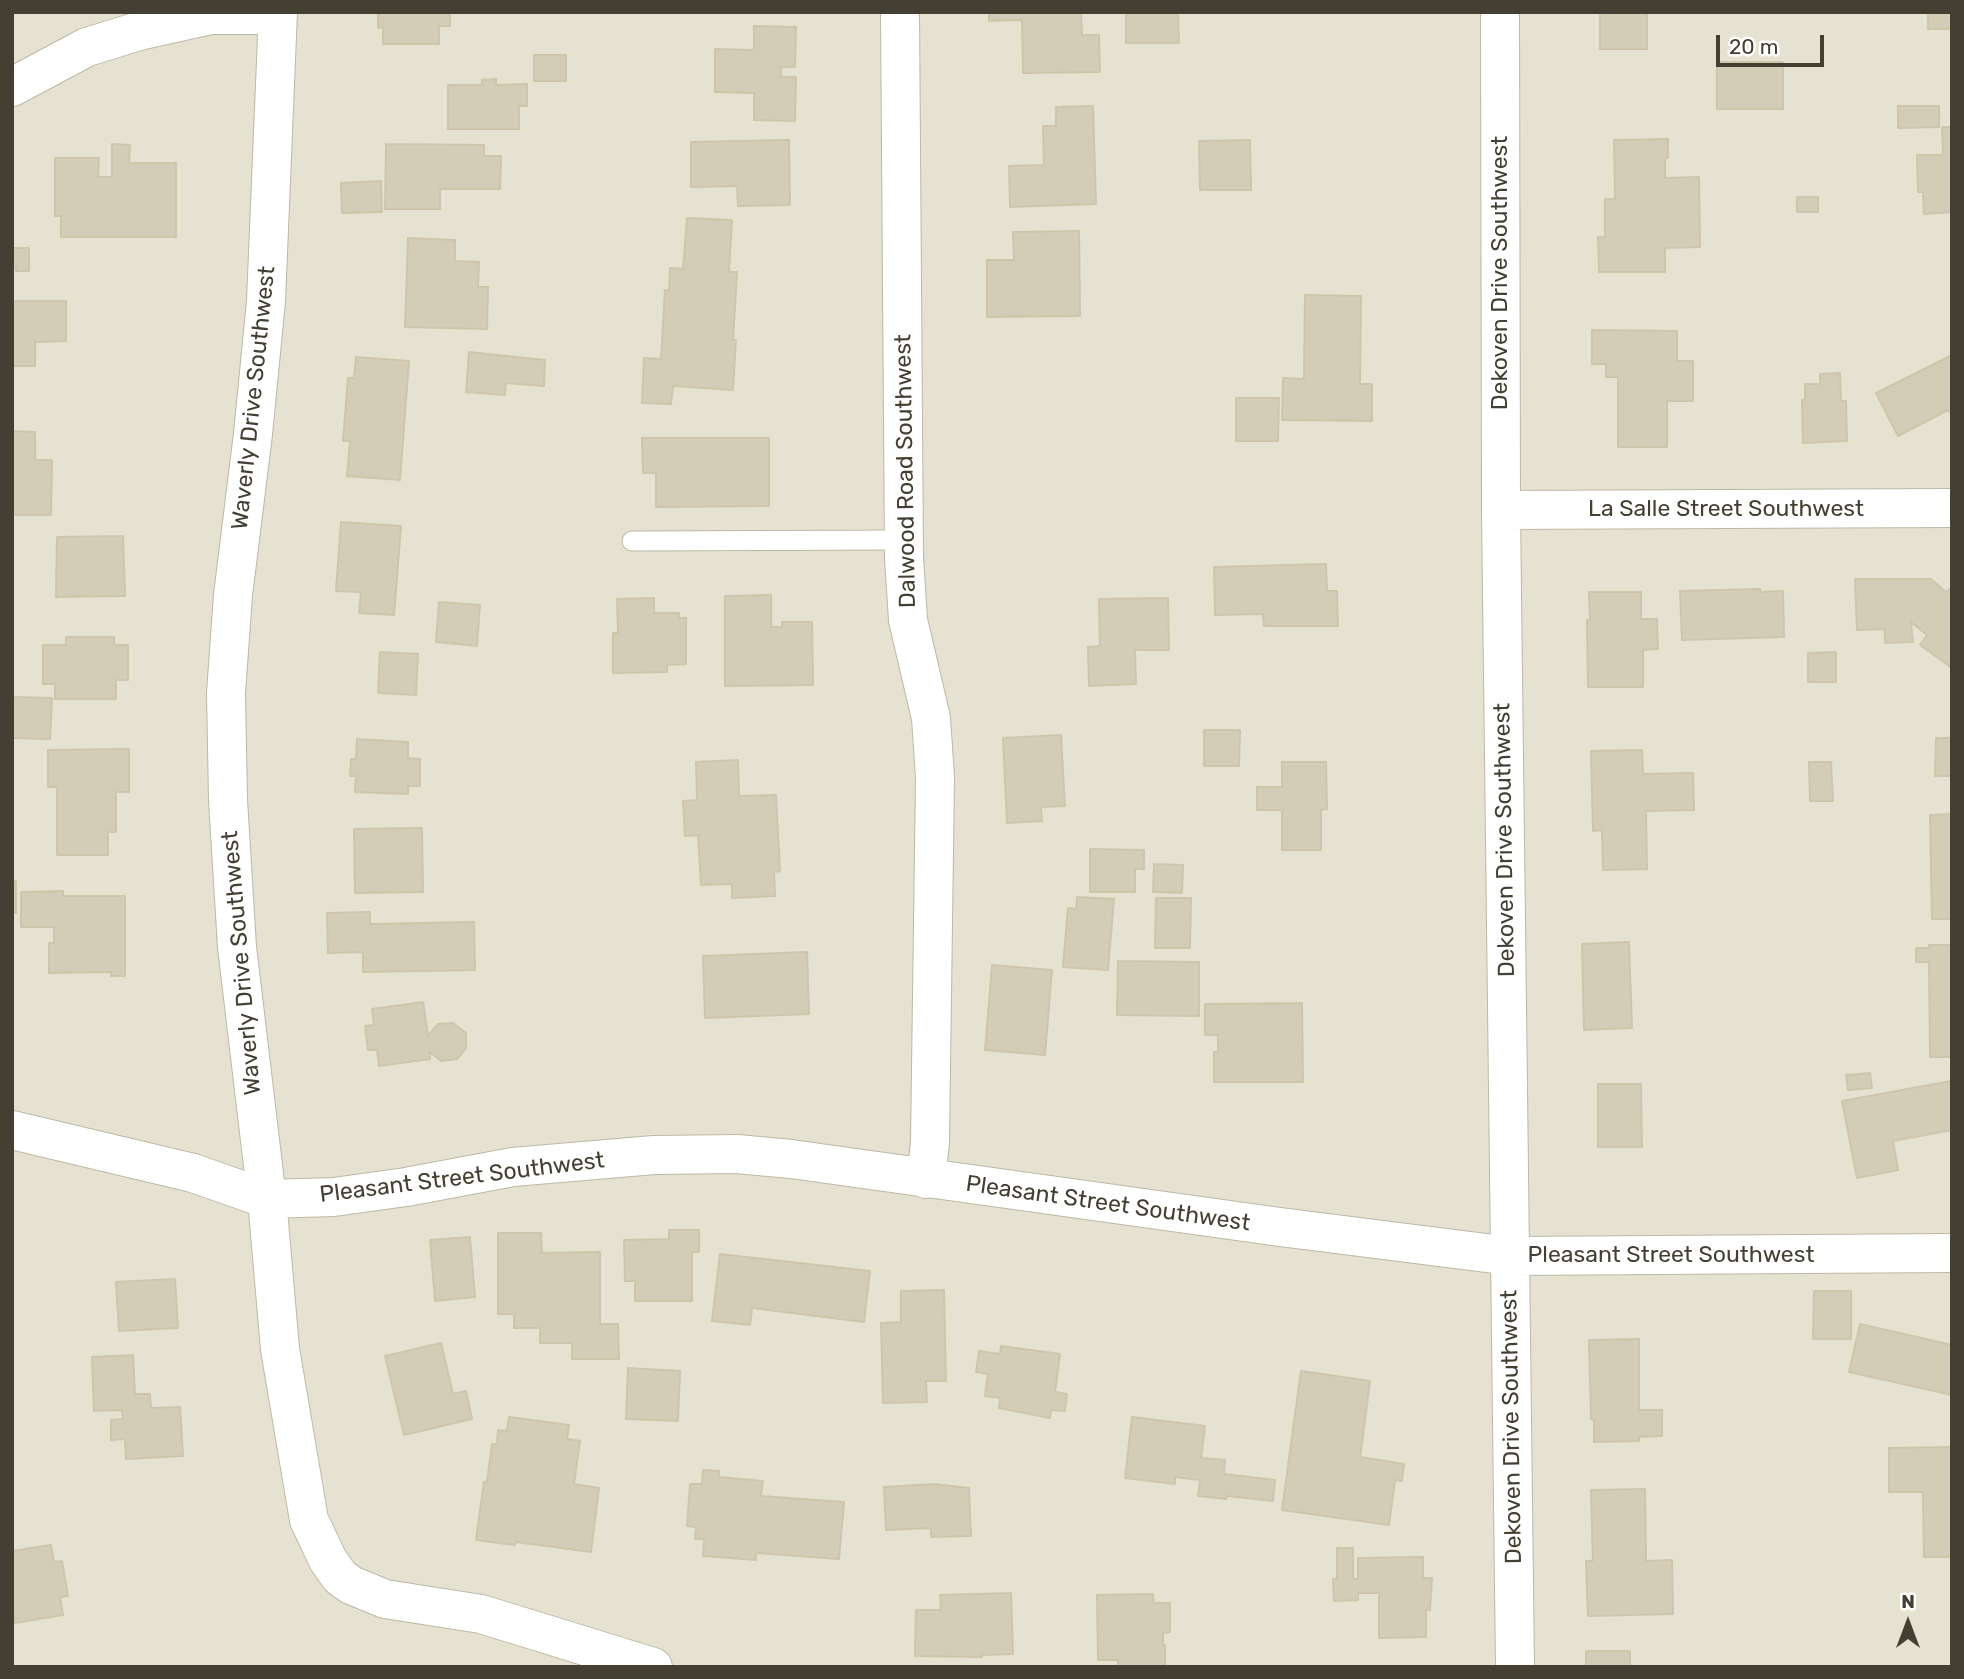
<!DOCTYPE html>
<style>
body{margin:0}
#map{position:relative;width:1964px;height:1679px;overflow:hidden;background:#f1efe3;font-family:Rubik,sans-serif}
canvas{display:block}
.frame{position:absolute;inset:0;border:14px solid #433f33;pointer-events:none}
.north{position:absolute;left:1873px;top:1588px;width:70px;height:70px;-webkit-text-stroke:5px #fff;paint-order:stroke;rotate:0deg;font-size:19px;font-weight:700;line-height:28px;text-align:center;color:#433f33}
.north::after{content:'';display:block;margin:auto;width:24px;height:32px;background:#433f33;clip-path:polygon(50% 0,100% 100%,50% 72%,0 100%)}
.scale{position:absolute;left:1716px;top:35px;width:108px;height:32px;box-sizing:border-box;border:4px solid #433f33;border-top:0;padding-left:9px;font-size:21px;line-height:24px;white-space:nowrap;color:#433f33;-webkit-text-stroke:5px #fff;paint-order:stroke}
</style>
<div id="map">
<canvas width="1964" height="1679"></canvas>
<div class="frame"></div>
<div class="north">N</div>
<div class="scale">20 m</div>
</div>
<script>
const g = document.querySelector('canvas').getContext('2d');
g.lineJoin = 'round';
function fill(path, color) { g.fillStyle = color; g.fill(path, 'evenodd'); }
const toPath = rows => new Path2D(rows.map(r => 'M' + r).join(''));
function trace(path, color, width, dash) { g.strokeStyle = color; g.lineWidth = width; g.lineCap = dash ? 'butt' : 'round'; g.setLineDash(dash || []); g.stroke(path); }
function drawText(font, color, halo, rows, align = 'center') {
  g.font = font + ' Rubik,sans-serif'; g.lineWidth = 5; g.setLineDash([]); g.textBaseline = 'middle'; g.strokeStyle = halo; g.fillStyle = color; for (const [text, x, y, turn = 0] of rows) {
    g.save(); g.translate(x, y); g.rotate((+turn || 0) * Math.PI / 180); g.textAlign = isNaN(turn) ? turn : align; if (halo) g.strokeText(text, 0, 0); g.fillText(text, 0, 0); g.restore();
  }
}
fill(toPath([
 [12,12,1952,12,1952,1667,12,1667]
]), '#e5e2d1');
const building = toPath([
 [384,12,450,12,450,26,439,26,439,44,383,44,383,27,378,28,378,14,384,12],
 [989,12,1081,12,1082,35,1099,35,1100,72,1023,73,1022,20,989,21,989,12],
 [1126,12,1178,12,1179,43,1126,43,1126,12],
 [1600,12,1647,12,1647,49,1600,49,1600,12],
 [1928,12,1952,12,1952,29,1928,29,1928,12],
 [754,26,796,27,795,67,781,67,781,77,796,77,795,121,754,120,754,93,715,92,715,49,754,50,754,26],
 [534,55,566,55,566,81,534,81,534,55],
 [1717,62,1783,62,1783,109,1717,109,1717,62],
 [496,79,496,85,527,84,527,106,519,106,519,129,448,129,448,85,482,85,482,80,496,79],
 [1093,106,1096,204,1010,207,1009,166,1044,165,1043,126,1056,126,1056,107,1093,106],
 [1898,106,1939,106,1939,127,1898,128,1898,106],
 [1942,127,1952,127,1952,212,1924,214,1923,192,1918,192,1917,155,1943,155,1942,127],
 [1668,139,1668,158,1665,158,1665,178,1699,177,1700,247,1665,248,1665,272,1599,272,1598,237,1605,237,1605,199,1615,199,1614,140,1668,139],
 [789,140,790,205,738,206,737,186,691,187,691,142,789,140],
 [1250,140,1251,190,1200,190,1199,141,1250,140],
 [112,144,130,145,129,163,176,163,176,237,61,237,61,216,55,216,55,158,99,158,98,177,112,177,112,144],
 [386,144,484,145,484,156,501,156,500,189,440,189,440,209,385,209,386,144],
 [381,181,382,212,342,213,341,183,381,181],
 [1797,197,1818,197,1818,212,1797,212,1797,197],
 [687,218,732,220,729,272,737,272,733,340,736,340,733,390,673,386,671,404,642,403,644,358,661,359,665,290,669,291,670,268,683,269,687,218],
 [12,227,13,248,29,248,29,271,16,271,16,267,12,267,12,227],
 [1079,231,1080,316,987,317,987,260,1014,260,1013,232,1079,231],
 [408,238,455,240,455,261,479,262,478,287,488,287,487,329,405,327,408,238],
 [1305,295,1361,296,1360,384,1372,384,1372,421,1282,420,1283,378,1304,379,1305,295],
 [12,301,66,301,66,341,35,342,35,366,12,366,12,301],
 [1592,330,1677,331,1677,361,1693,361,1693,401,1667,401,1667,447,1618,447,1618,377,1606,377,1606,364,1592,364,1592,330],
 [469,352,545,360,544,386,506,383,505,395,466,392,469,352],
 [1952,355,1952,415,1948,410,1898,436,1876,393,1952,355],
 [356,357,409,361,400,480,347,476,350,441,343,441,348,378,354,378,356,357],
 [1840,373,1841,401,1846,401,1847,441,1803,443,1802,400,1805,400,1805,384,1820,384,1820,374,1840,373],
 [1236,398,1279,398,1278,441,1236,441,1236,398],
 [12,431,35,432,35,460,52,460,51,515,12,515,12,431],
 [642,438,769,438,769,506,656,507,656,473,643,473,642,438],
 [341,522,401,526,394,615,359,613,361,592,336,591,341,522],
 [123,536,125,596,56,597,57,537,123,536],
 [1326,564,1327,591,1337,591,1338,626,1264,626,1263,614,1215,615,1214,567,1326,564],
 [1855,579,1931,579,1946,592,1950,589,1952,590,1952,668,1920,645,1927,635,1911,622,1913,642,1885,643,1885,629,1857,630,1855,579],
 [1760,589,1760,592,1783,591,1784,637,1682,640,1680,591,1760,589],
 [1589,592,1641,592,1641,619,1657,619,1658,649,1643,650,1643,687,1588,687,1587,620,1590,620,1589,592],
 [771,595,771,627,782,627,782,622,812,622,813,685,725,686,725,596,771,595],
 [654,598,654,613,679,613,679,618,686,618,686,664,667,665,667,672,613,673,613,633,618,633,617,599,654,598],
 [1168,598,1169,650,1135,650,1136,684,1089,686,1088,647,1100,646,1099,599,1168,598],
 [439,602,480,605,477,646,436,642,439,602],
 [66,637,114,637,114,645,128,645,128,680,116,680,116,699,55,699,55,684,43,684,43,645,66,645,66,637],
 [380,652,418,654,416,695,378,693,380,652],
 [1836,652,1836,682,1808,682,1808,653,1836,652],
 [13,697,52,698,50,739,12,738,13,697],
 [1204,730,1240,730,1239,766,1204,766,1204,730],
 [1061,735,1065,806,1041,807,1042,821,1007,823,1003,738,1061,735],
 [1936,738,1952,738,1952,776,1935,776,1936,738],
 [357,739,408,742,408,758,420,759,420,786,408,786,408,794,355,792,356,776,350,776,351,759,356,759,357,739],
 [129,749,129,792,116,792,116,832,108,832,108,855,57,855,57,787,48,787,48,750,129,749],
 [1642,750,1643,774,1693,773,1694,810,1646,811,1647,869,1603,870,1602,830,1593,831,1591,751,1642,750],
 [738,760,739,796,776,795,780,871,774,872,775,896,732,898,732,884,701,885,698,835,685,836,683,801,697,800,696,762,738,760],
 [1282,762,1326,762,1327,809,1321,810,1321,850,1282,850,1282,810,1257,810,1257,787,1282,787,1282,762],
 [1809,762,1831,762,1833,801,1810,801,1809,762],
 [1952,814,1952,919,1932,919,1930,815,1952,814],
 [422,828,423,892,355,893,354,829,422,828],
 [1090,849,1144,850,1144,869,1135,869,1135,892,1090,892,1090,849],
 [1154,864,1183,865,1182,893,1153,892,1154,864],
 [12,881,16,881,16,913,12,913,12,881],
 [63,891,63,896,125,896,125,976,111,976,111,972,49,973,49,943,54,943,54,927,21,927,21,892,63,891],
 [1077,897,1114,899,1108,970,1063,967,1068,908,1076,909,1077,897],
 [1156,898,1191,898,1190,948,1155,948,1156,898],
 [370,912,370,924,474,922,475,970,363,972,363,952,328,953,327,913,370,912],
 [1629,942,1632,1028,1584,1030,1582,944,1629,942],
 [1929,945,1952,945,1952,1057,1930,1057,1929,962,1916,962,1916,948,1929,948,1929,945],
 [807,952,809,1014,705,1018,703,956,807,952],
 [1118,961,1199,962,1199,1016,1117,1015,1118,961],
 [992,965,1052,970,1045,1055,985,1050,992,965],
 [423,1002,428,1036,438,1024,453,1023,466,1033,466,1048,457,1059,441,1061,430,1052,430,1059,379,1066,377,1050,368,1050,365,1026,374,1025,372,1009,423,1002],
 [1302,1003,1303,1082,1214,1082,1214,1052,1218,1052,1218,1035,1205,1035,1205,1004,1302,1003],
 [1870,1073,1872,1088,1848,1090,1846,1075,1870,1073],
 [1951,1081,1952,1130,1893,1141,1898,1170,1857,1178,1842,1101,1951,1081],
 [1598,1084,1641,1084,1642,1147,1598,1147,1598,1084],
 [669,1230,699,1230,699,1252,692,1252,692,1301,635,1301,635,1281,625,1281,624,1240,669,1239,669,1230],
 [498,1233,541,1233,542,1253,600,1252,600,1324,618,1324,619,1359,572,1359,572,1343,540,1343,540,1328,514,1328,514,1314,498,1314,498,1233],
 [470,1237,475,1297,435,1301,430,1240,470,1237],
 [720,1254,870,1271,864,1322,752,1308,750,1325,712,1321,720,1254],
 [175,1279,178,1328,119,1331,116,1282,175,1279],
 [944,1290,946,1381,926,1381,927,1402,883,1403,881,1323,901,1322,901,1291,944,1290],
 [1814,1291,1851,1291,1851,1339,1813,1339,1814,1291],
 [1860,1324,1952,1345,1952,1395,1849,1372,1860,1324],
 [1639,1339,1639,1410,1662,1410,1662,1436,1639,1437,1639,1441,1594,1442,1594,1420,1591,1419,1589,1340,1639,1339],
 [441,1343,453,1394,466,1391,472,1419,404,1435,385,1356,441,1343],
 [1001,1346,1060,1354,1055,1392,1067,1394,1065,1411,1051,1410,1050,1418,999,1408,1000,1398,985,1396,988,1374,976,1372,979,1351,1000,1354,1001,1346],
 [133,1355,135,1394,150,1394,151,1408,180,1407,183,1456,126,1459,125,1439,111,1440,111,1420,123,1419,122,1410,94,1411,92,1357,133,1355],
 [628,1368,680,1371,678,1421,626,1419,628,1368],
 [1301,1371,1370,1381,1360,1457,1404,1464,1402,1481,1395,1480,1389,1525,1282,1510,1301,1371],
 [509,1417,569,1425,567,1439,580,1441,574,1484,599,1488,591,1552,516,1542,515,1545,476,1540,484,1482,487,1482,492,1444,497,1444,498,1430,507,1431,509,1417],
 [1132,1417,1205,1426,1201,1458,1225,1460,1224,1474,1275,1480,1273,1501,1227,1496,1226,1499,1198,1496,1200,1480,1175,1477,1175,1484,1125,1478,1132,1417],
 [1952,1447,1952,1557,1924,1557,1923,1492,1889,1492,1889,1448,1952,1447],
 [703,1470,719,1471,719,1477,763,1481,761,1496,844,1502,839,1559,756,1553,756,1560,703,1556,704,1539,695,1539,696,1527,687,1526,690,1484,702,1484,703,1470],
 [935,1484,969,1488,971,1536,931,1537,931,1528,886,1530,884,1487,935,1484],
 [1645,1489,1646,1561,1672,1560,1673,1614,1588,1616,1586,1561,1593,1561,1591,1490,1645,1489],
 [51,1545,54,1562,62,1561,68,1596,60,1597,63,1615,15,1623,12,1607,12,1551,51,1545],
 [1337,1548,1353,1548,1353,1579,1358,1579,1358,1558,1423,1557,1423,1578,1432,1578,1430,1610,1426,1610,1426,1637,1379,1638,1379,1593,1358,1593,1358,1600,1334,1601,1333,1579,1337,1579,1337,1548],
 [1011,1593,1013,1654,982,1655,982,1657,915,1656,916,1610,941,1610,940,1595,1011,1593],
 [1153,1594,1154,1603,1170,1603,1170,1632,1163,1633,1163,1645,1165,1645,1165,1667,1118,1667,1118,1660,1098,1660,1097,1595,1153,1594],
 [1586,1651,1630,1651,1630,1667,1586,1667,1586,1651]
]);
fill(building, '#d3cdb8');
trace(building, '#cdc6ab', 2);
const service = toPath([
 [632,541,904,540]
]);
const minor = toPath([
 [278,12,266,301,253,434,233,595,226,693,228,800,237,947,267,1199,280,1349,309,1520,328,1560,340,1577,351,1585,385,1599,481,1614,653,1667],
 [900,12,904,558,908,620,931,718,935,777,930,1142,926,1179],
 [1500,12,1501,510,1515,1667],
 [12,87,87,47,139,31,211,15,278,15],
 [1501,510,1952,508],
 [12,1130,193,1173,267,1199,334,1197,406,1187,513,1167,654,1155,737,1154,791,1159,1280,1227,1510,1256,1952,1253]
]);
trace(service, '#bcb9a5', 21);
trace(minor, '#bcb9a5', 40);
trace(service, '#fff', 19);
trace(minor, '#fff', 38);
drawText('23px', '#433f33', '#fff', [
 ["Dekoven Drive Southwest",1500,273,-90],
 ["Waverly Drive Southwest",254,398,-84],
 ["Dalwood Road Southwest",906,471,-91],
 ["La Salle Street Southwest",1726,509],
 ["Dekoven Drive Southwest",1505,840,-91],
 ["Waverly Drive Southwest",242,963,-95],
 ["Pleasant Street Southwest",462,1178,-7],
 ["Pleasant Street Southwest",1108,1204,8],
 ["Pleasant Street Southwest",1671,1255],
 ["Dekoven Drive Southwest",1512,1427,-91]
]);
</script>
